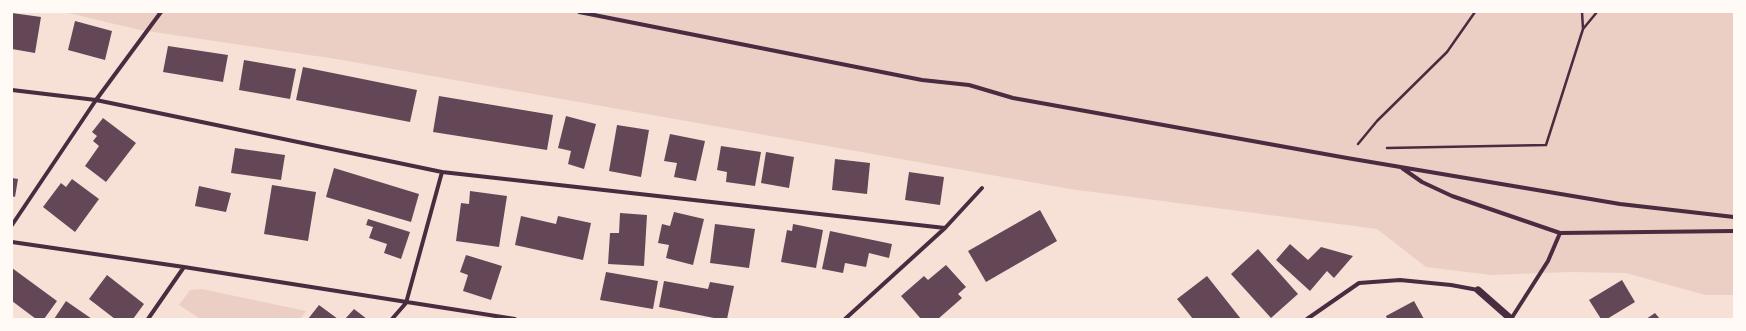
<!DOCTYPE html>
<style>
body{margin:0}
#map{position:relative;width:1746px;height:331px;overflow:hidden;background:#f7e1d7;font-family:"Work Sans",sans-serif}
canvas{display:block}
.frame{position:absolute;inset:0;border:13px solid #fffaf5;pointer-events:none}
</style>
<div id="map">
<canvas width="1746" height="331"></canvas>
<div class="frame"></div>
</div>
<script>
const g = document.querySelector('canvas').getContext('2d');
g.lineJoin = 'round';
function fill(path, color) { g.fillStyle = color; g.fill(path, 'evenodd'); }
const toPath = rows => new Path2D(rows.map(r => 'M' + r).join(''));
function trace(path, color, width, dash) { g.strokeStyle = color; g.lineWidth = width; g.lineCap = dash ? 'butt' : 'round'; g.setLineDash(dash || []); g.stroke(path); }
fill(toPath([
 [64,12,1734,12,1734,295,1705,295,1626,273,1570,272,1491,275,1426,267,1377,229,1070,189,336,59,140,30],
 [202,289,306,311,300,319,200,319,179,305,190,290]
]), '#ebcfc5');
fill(toPath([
 [12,13,41,17,35,53,12,49],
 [75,21,112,31,105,60,68,50],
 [168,46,228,55,223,82,163,72],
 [244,60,296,69,290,99,239,90],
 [303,67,417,90,410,122,296,100],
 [439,96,553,115,547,150,433,132],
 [566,116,596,124,584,169,568,164,571,151,558,148],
 [103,118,136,143,106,182,85,166,99,146,93,141,97,136,92,132],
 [617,125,649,130,641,177,609,171],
 [670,134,705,141,696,181,674,177,677,163,664,161],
 [721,146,761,152,755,186,726,182,727,172,717,170],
 [235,148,285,155,281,180,231,173],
 [766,152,794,157,789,188,761,183],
 [835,159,870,163,867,194,832,190],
 [334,168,419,194,411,222,326,197],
 [909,172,944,177,940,205,905,200],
 [12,178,18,179,15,197,12,196],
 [72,179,99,199,75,232,43,207,61,183,66,187],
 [272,185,316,192,308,241,264,234],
 [199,186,231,193,226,212,195,206],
 [470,191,507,196,499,247,456,241,461,203,469,204],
 [1040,210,1057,241,986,282,968,251],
 [674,212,704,219,693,265,666,258,669,245,658,243,662,224,670,226],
 [620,213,647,215,644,266,608,264,610,233,619,233],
 [521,216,556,224,558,216,591,223,583,260,515,245],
 [368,219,410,232,401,259,384,253,387,244,369,238,373,227,366,225],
 [715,224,755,229,749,268,710,263],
 [793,224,823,230,816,268,781,262,787,230,792,231],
 [830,231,892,244,889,258,869,253,866,267,845,263,843,273,822,269],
 [1290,244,1308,260,1321,247,1353,256,1334,278,1327,271,1310,291,1276,260],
 [1258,249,1298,294,1271,318,1231,274],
 [466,255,502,266,491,300,463,291,468,275,460,272],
 [946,265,966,287,958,294,962,298,938,319,921,319,901,296,924,276,928,280],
 [12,268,57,301,44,319,36,319,12,301],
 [606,272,658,281,653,309,600,300],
 [107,275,144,304,133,319,115,319,89,299],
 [1207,276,1241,319,1193,319,1177,299],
 [1622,280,1635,302,1607,319,1601,319,1589,300],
 [664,281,708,289,710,282,734,286,727,319,719,319,659,307],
 [66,301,92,319,54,319],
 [1414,301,1424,319,1387,319,1386,316],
 [319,305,338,319,308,319],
 [354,309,367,319,345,319],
 [1655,313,1660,319,1646,319]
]), '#644757');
trace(toPath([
 [1583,29,1597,12],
 [1358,144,1377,121,1447,52,1475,12],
 [1387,148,1546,145,1583,29,1582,12]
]), '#4a2c40', 2.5);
trace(toPath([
 [579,12,922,80,969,85,1013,98,1347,158,1620,204,1734,217],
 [12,90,96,100,442,172,945,228],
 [1402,168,1422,182,1452,196,1560,233,1734,231],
 [12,225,96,100,161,12],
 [12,242,184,267,515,319],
 [148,319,184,267],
 [392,319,406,303,442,172],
 [845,319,945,228,982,188],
 [1307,319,1359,283,1400,280,1451,285,1478,290],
 [1511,319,1548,261,1560,233]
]), '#4a2c40', 4);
trace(toPath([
 [1478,290,1511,319]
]), '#4a2c40', 7);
</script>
